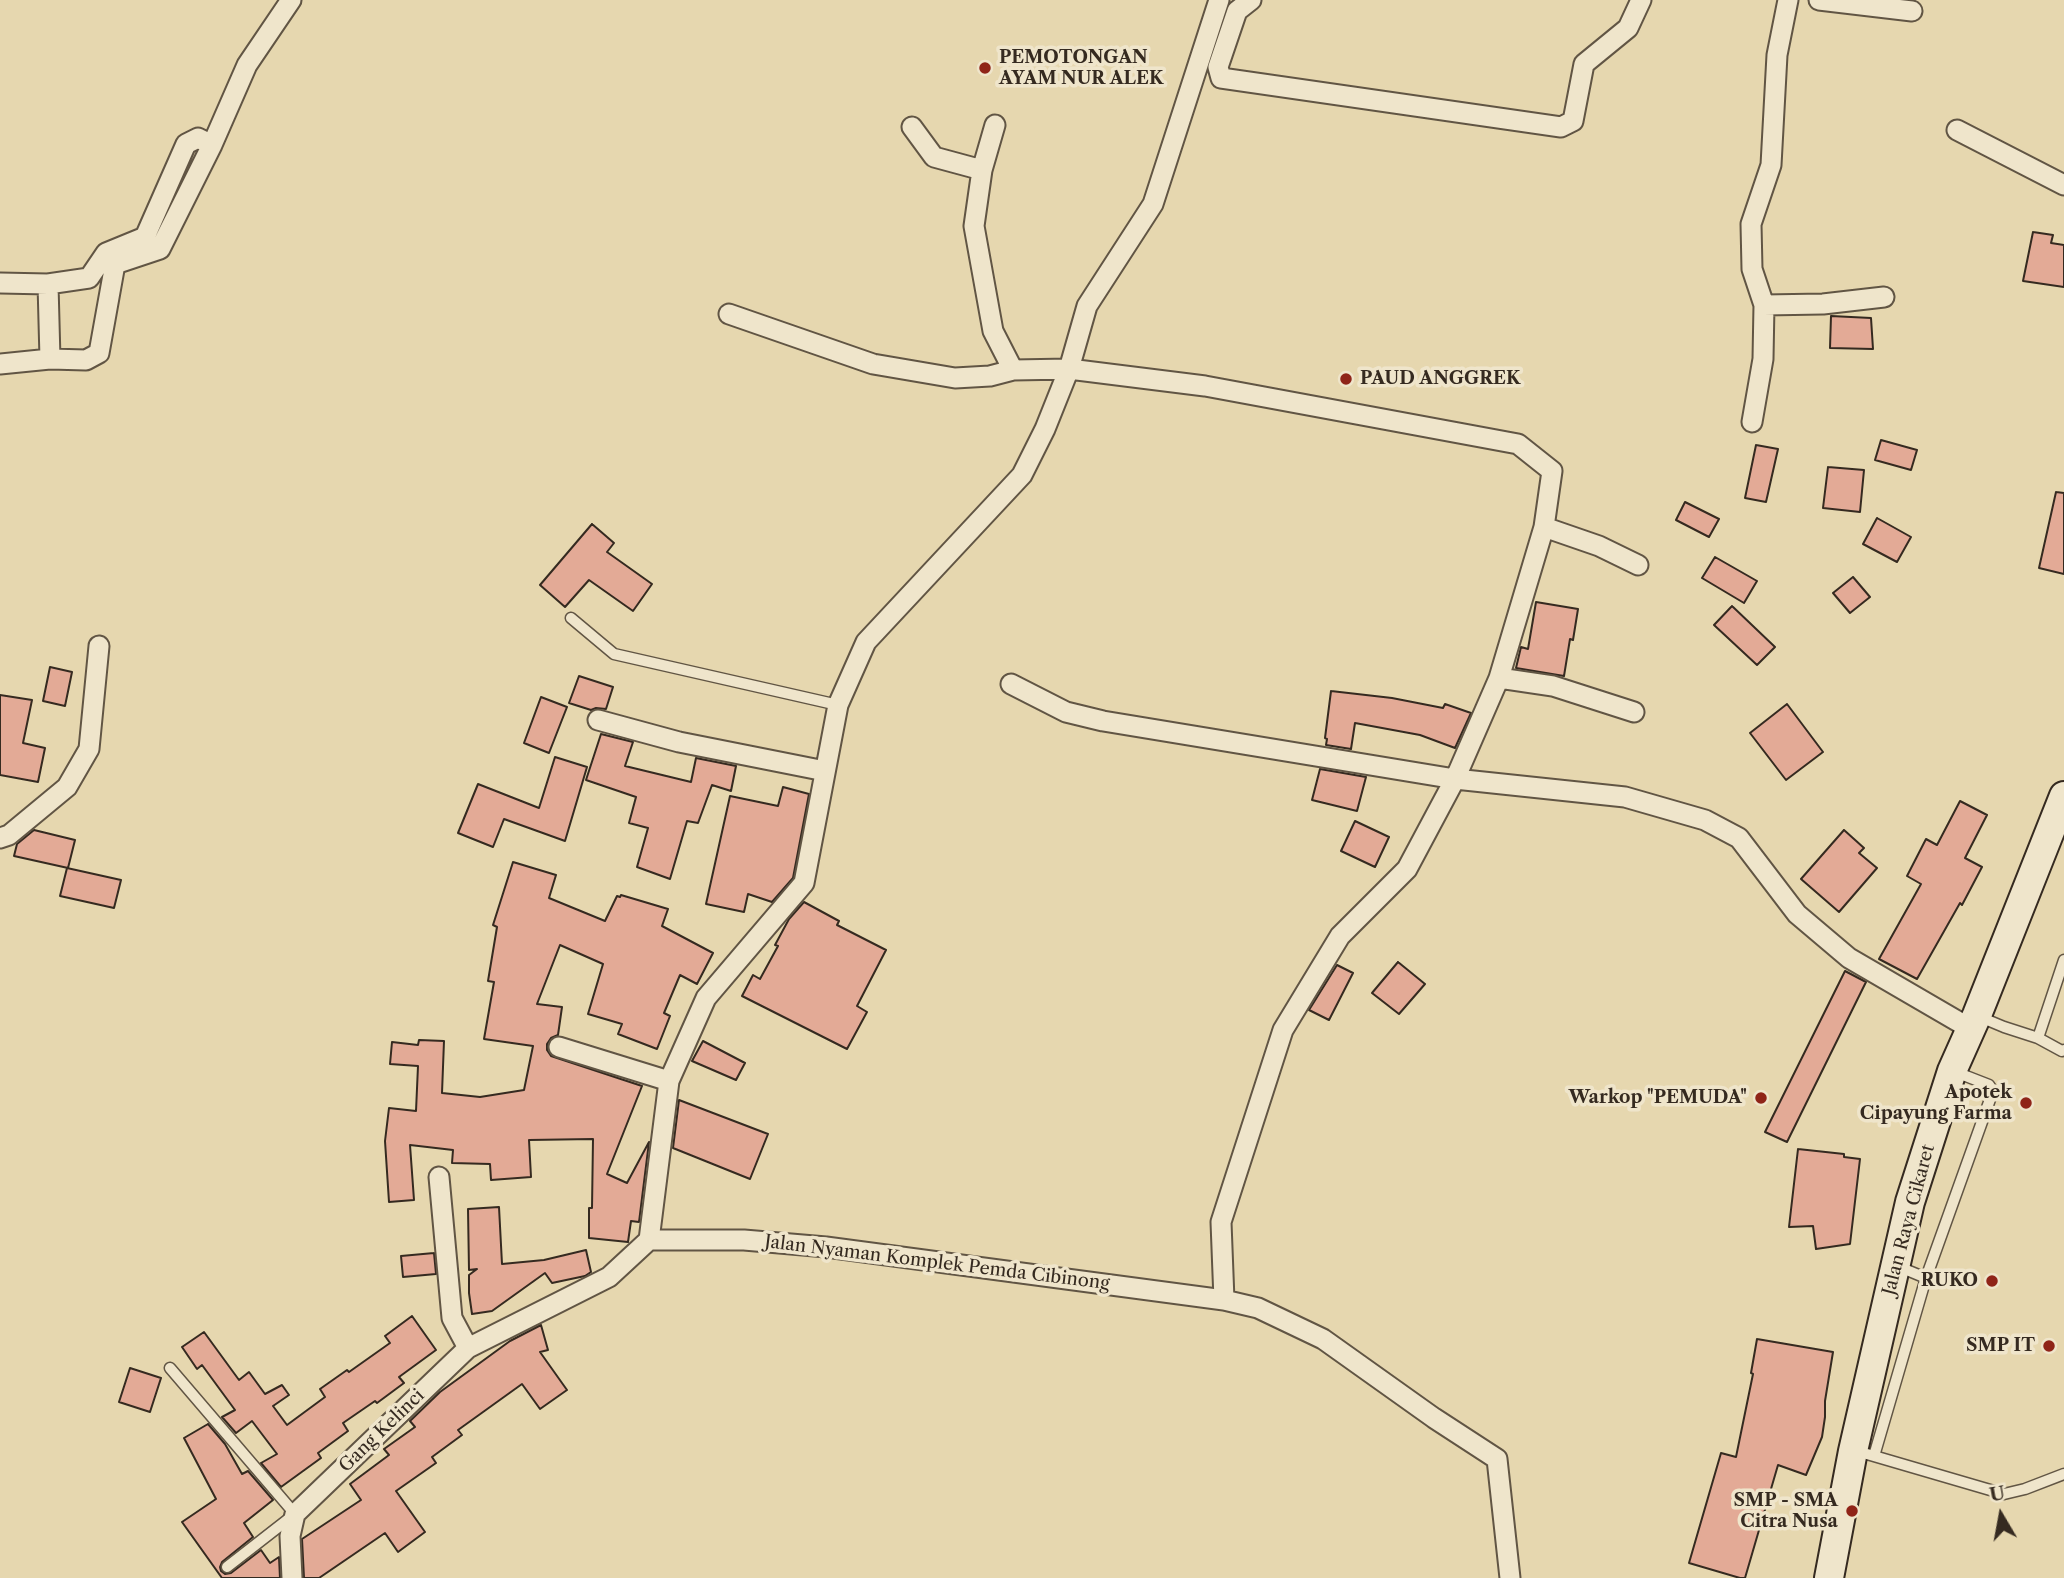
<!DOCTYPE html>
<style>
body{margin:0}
#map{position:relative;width:2064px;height:1578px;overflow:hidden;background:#e6d7af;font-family:"Libre Caslon Text",serif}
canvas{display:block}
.north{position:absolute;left:1966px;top:1480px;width:70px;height:70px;-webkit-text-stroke:5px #efe5cb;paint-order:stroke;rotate:350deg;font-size:19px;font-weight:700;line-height:28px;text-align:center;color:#352a20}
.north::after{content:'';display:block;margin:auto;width:24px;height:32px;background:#352a20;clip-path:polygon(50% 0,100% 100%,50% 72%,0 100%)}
</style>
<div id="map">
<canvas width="2064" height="1578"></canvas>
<div class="north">U</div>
</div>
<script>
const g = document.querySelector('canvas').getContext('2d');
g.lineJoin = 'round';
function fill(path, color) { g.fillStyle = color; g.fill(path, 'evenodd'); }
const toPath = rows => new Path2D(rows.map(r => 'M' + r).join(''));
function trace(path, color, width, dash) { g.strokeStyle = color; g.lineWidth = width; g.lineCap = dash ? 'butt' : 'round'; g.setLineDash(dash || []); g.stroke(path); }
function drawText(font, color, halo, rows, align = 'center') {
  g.font = font + ' "Libre Caslon Text",serif'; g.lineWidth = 7; g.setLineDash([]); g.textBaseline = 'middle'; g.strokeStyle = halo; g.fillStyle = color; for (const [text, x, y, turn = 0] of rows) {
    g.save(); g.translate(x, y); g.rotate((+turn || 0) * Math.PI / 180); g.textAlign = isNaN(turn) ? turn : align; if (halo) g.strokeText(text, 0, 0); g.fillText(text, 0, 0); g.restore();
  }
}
const building = toPath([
 [2033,232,2053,235,2051,243,2064,245,2064,287,2023,281,2033,232],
 [1831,316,1871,318,1873,349,1830,348,1831,316],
 [1881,440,1917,450,1911,470,1875,460,1881,440],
 [1756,445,1778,449,1766,502,1745,498,1756,445],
 [1828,467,1864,470,1860,512,1823,508,1828,467],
 [2056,492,2064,493,2064,574,2039,568,2056,492],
 [1685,502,1719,519,1709,537,1676,520,1685,502],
 [1877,518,1911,537,1897,562,1863,544,1877,518],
 [592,524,614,543,607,552,652,584,633,611,589,580,565,607,540,585,592,524],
 [1715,557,1757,581,1744,603,1702,578,1715,557],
 [1853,577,1870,597,1850,613,1833,593,1853,577],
 [1536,602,1578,609,1573,640,1570,639,1564,676,1516,668,1521,647,1528,649,1536,602],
 [1732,606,1775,647,1757,665,1714,625,1732,606],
 [50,667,72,672,65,706,43,701,50,667],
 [579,676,613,687,606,709,596,708,591,710,569,703,579,676],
 [1331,691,1392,698,1443,708,1445,704,1471,713,1455,748,1420,735,1355,723,1351,749,1326,745,1327,739,1325,738,1331,691],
 [0,695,32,700,23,743,45,748,38,782,0,775,0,695],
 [541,697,567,707,549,753,524,743,541,697],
 [1787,704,1823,752,1786,780,1750,733,1787,704],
 [601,734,633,742,625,766,691,782,696,758,736,766,731,791,712,785,698,823,687,821,670,879,637,867,648,828,629,823,636,797,586,780,601,734],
 [555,757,587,767,565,841,504,819,493,847,458,833,478,784,539,808,555,757],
 [1320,769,1366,777,1357,811,1312,800,1320,769],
 [783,787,809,794,793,878,772,902,748,894,744,912,706,904,730,796,778,806,783,787],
 [1960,801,1987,815,1965,858,1982,867,1962,905,1960,903,1917,979,1879,959,1921,884,1907,876,1926,839,1937,845,1960,801],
 [1355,821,1389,837,1375,867,1341,851,1355,821],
 [34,830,75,840,68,868,14,856,17,844,34,830],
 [1844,830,1864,848,1859,853,1877,868,1839,912,1801,879,1844,830],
 [513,862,556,875,549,898,605,921,617,896,620,897,621,895,668,909,662,926,713,953,697,984,680,975,664,1013,670,1016,657,1049,618,1034,622,1024,588,1014,603,964,560,945,537,1004,562,1007,558,1035,551,1038,547,1044,547,1050,551,1056,642,1086,607,1174,627,1183,649,1142,639,1222,631,1221,628,1242,589,1238,589,1208,592,1208,593,1139,529,1140,531,1177,491,1180,490,1164,452,1163,453,1150,410,1145,414,1200,389,1202,385,1141,389,1108,416,1111,418,1066,390,1064,392,1042,418,1045,419,1040,444,1041,442,1093,480,1097,524,1090,533,1046,484,1039,494,982,488,981,497,927,493,925,513,862],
 [67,868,121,880,114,908,60,896,67,868],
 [804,902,839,921,837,925,886,950,857,1006,867,1012,847,1049,742,996,753,975,760,979,778,946,775,945,789,919,804,902],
 [1398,962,1425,984,1399,1014,1372,993,1398,962],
 [1337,965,1353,973,1329,1020,1309,1010,1337,965],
 [1845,971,1866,982,1787,1142,1765,1132,1845,971],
 [703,1041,745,1063,736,1080,692,1061,703,1041],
 [679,1100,768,1134,750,1179,673,1148,679,1100],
 [1798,1149,1844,1154,1844,1157,1860,1159,1850,1244,1816,1249,1813,1226,1789,1227,1798,1149],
 [499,1207,502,1264,544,1260,586,1250,591,1272,585,1276,552,1283,545,1273,492,1311,472,1314,469,1293,469,1275,477,1269,469,1270,468,1209,499,1207],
 [434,1253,436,1274,403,1277,401,1256,434,1253],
 [412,1316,436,1350,399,1377,404,1383,377,1403,375,1401,343,1423,348,1431,318,1453,321,1458,281,1487,261,1463,277,1454,252,1421,236,1433,222,1417,235,1410,202,1365,197,1369,182,1347,204,1332,239,1380,249,1372,265,1394,282,1385,289,1395,273,1406,287,1425,325,1397,320,1389,347,1370,349,1372,390,1343,385,1336,412,1316],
 [541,1325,548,1350,540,1352,567,1390,540,1409,522,1384,458,1430,462,1435,432,1457,436,1463,396,1491,425,1532,398,1552,385,1533,319,1578,304,1578,302,1539,361,1500,350,1484,389,1455,384,1449,415,1427,410,1421,440,1392,510,1341,541,1325],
 [1757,1339,1833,1352,1825,1401,1825,1417,1822,1437,1806,1475,1778,1465,1745,1578,1740,1578,1689,1563,1721,1453,1736,1457,1753,1374,1751,1373,1757,1339],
 [130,1368,161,1378,150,1412,119,1402,130,1368],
 [208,1424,225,1444,242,1474,248,1471,273,1500,244,1523,253,1537,222,1562,220,1567,221,1571,225,1574,231,1573,261,1550,270,1563,279,1557,280,1578,222,1578,182,1522,216,1499,184,1438,208,1424]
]);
fill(building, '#e3aa96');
trace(building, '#352a20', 2);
const service = toPath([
 [571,618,614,654,838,705],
 [1980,1017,2004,1027,2038,1038,2062,1051,2064,1050],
 [2038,1038,2064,960],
 [1897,1266,1926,1278],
 [170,1368,295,1514,227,1567],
 [1867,1454,2004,1494,2025,1489,2064,1474],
 [1874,1456,1926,1278,1993,1091,1989,1085,1953,1071]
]);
const minor = toPath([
 [1251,0,1237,11,1218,67,1221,78,1561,127,1573,121,1584,64,1628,28,1641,0],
 [1819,0,1912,11],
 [995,125,982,170,974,226,993,331,1013,370,1069,369,1205,386,1518,444,1552,471,1544,527,1499,678,1455,779,1407,869,1340,936,1283,1030,1221,1222,1224,1300],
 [912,127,934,157,982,170],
 [1957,130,2064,185],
 [0,283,48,284],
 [1764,305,1823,304,1884,297],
 [729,314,873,364,955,378,990,376,1013,370],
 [50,359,86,360,99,353,115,264,160,249,212,145],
 [0,364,50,359,48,284,89,278,106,253,145,237,186,144,198,138,212,145,247,65,291,0],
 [1752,422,1763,359,1764,305,1752,269,1751,224,1771,165,1777,55,1788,0],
 [1544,527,1599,546,1638,565],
 [1499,678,1553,686,1634,712],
 [1011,684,1066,712,1103,721,1455,779,1625,797,1705,820,1739,838,1797,914,1849,958,1971,1029],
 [598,720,679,742,825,771],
 [0,838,9,835,67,787,89,749,99,646],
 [559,1047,669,1081],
 [439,1177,452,1318,468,1348],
 [649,1240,669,1081,706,998,804,883,838,705,866,642,1022,475,1045,429,1069,369,1087,306,1153,204,1219,0],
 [649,1240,744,1240,826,1247,1224,1300,1258,1308,1323,1339,1434,1418,1497,1459,1510,1578],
 [292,1578,290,1536,295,1514,468,1348,609,1277,649,1240]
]);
const secondary = toPath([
 [1829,1578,1853,1451,1910,1202,1952,1071,1977,1015,2064,796]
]);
trace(service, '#615544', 13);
trace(minor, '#615544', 23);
trace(secondary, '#352a20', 32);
trace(service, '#efe5cb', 10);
trace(minor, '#efe5cb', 19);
trace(secondary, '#efe5cb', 28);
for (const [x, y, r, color] of [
 [985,68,7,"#8f2418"],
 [1346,379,7,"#8f2418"],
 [1761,1098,7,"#8f2418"],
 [2026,1103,7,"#8f2418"],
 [1992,1281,7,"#8f2418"],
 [2049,1346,7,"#8f2418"],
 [1852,1511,7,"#8f2418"]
]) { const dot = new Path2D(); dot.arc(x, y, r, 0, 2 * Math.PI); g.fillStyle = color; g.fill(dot); trace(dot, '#efe5cb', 2.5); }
drawText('bold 18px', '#352a20', '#efe5cb', [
 ["PEMOTONGAN",999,58,"left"],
 ["AYAM NUR ALEK",999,79,"left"],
 ["PAUD ANGGREK",1360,379,"left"],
 ["Apotek",2012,1093],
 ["Cipayung Farma",2012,1114],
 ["Warkop \"PEMUDA\"",1747,1098],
 ["RUKO",1978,1281],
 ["SMP IT",2035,1346],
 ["SMP - SMA",1838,1501],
 ["Citra Nusa",1838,1522]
], 'right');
drawText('18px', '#352a20', '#efe5cb', [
 ["Jalan Raya Cikaret",1909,1220,-75],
 ["Jalan Nyaman Komplek Pemda Cibinong",937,1263,7],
 ["Gang Kelinci",382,1431,-44]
]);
</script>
